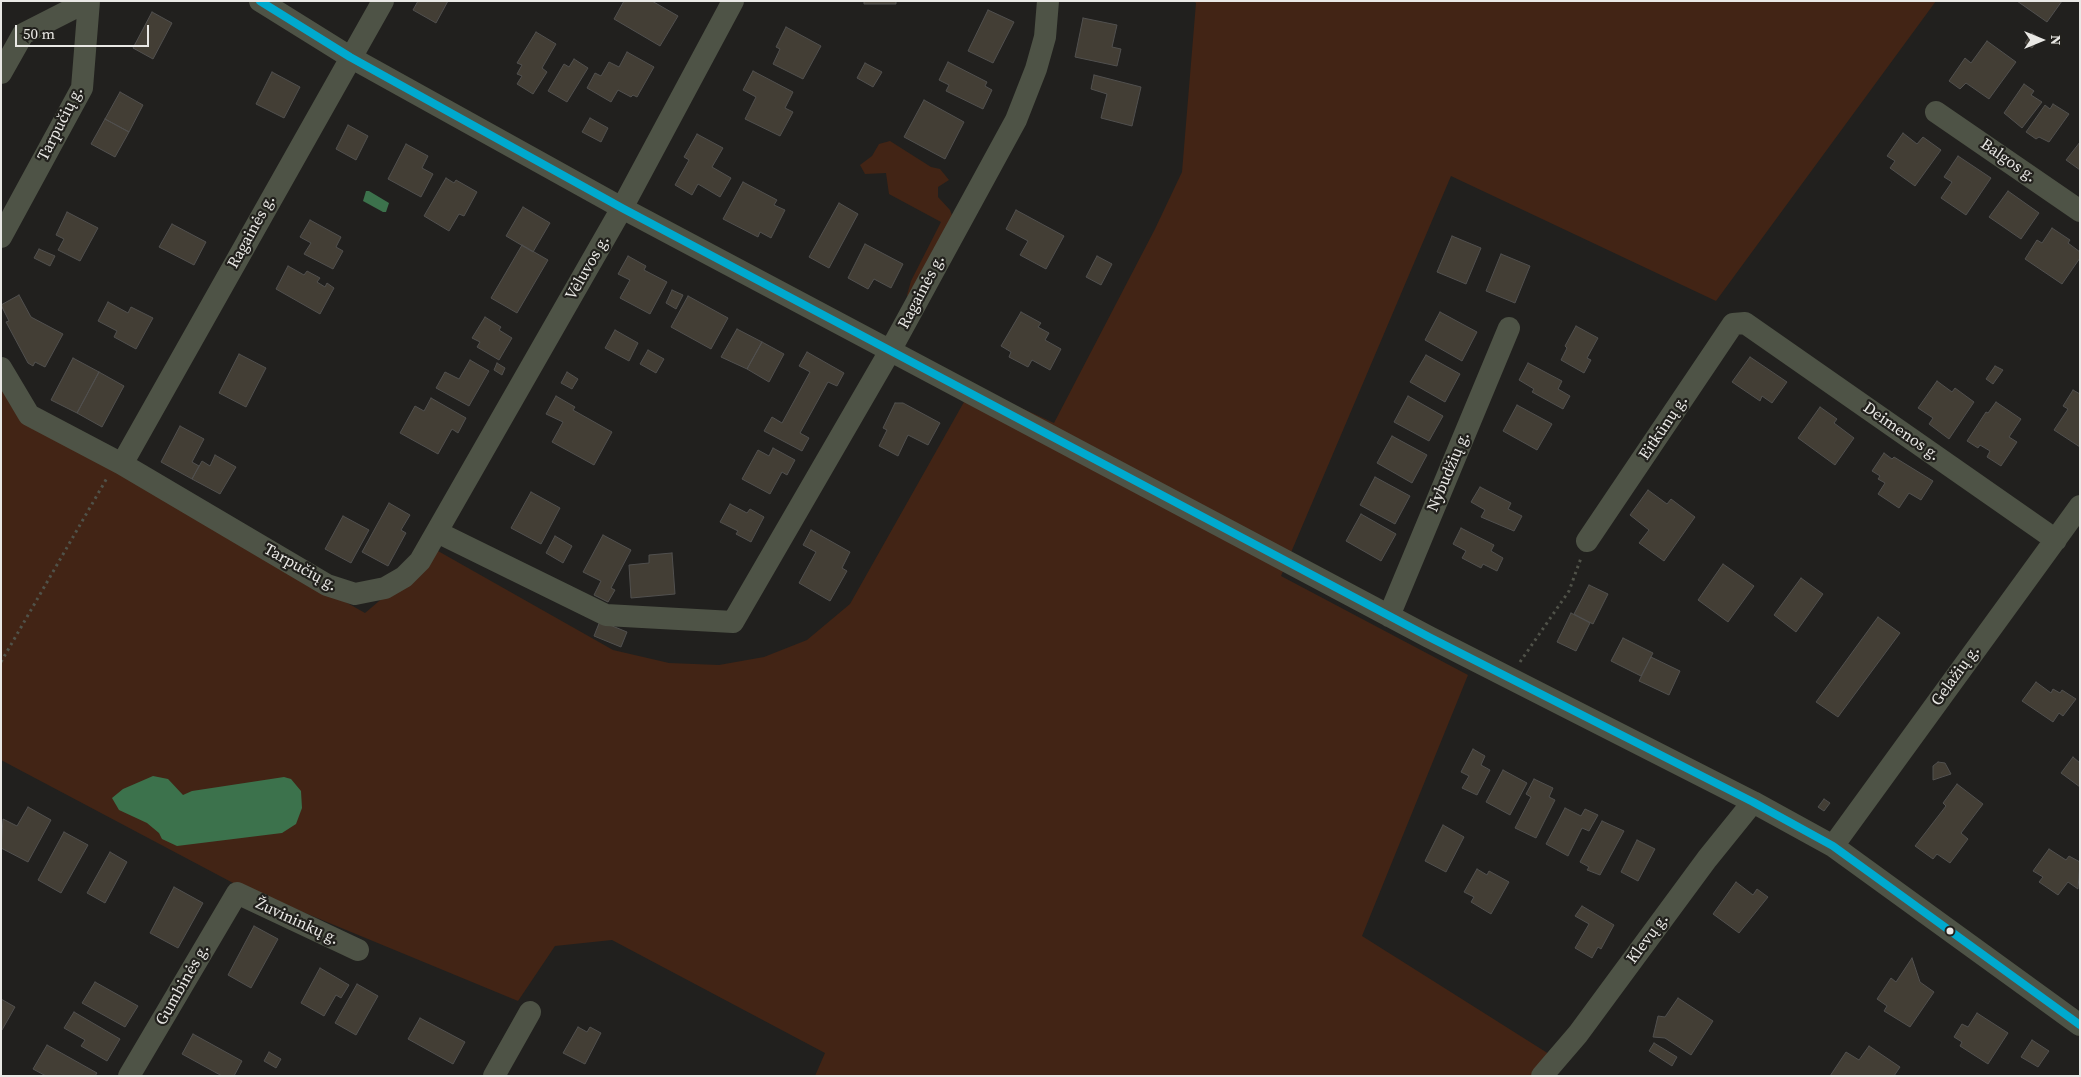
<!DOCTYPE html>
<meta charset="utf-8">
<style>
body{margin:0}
#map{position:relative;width:2081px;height:1077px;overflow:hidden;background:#21201e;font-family:"Source Serif 4",serif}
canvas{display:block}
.frame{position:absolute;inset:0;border:2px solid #e9e8e5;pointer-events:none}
.north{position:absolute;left:2016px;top:15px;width:50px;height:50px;-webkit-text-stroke:4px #22211d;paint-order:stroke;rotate:90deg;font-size:14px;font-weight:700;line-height:20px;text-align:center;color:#e9e8e5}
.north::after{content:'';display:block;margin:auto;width:18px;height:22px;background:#e9e8e5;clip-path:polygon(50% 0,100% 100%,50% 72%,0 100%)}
.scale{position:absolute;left:15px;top:25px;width:134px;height:22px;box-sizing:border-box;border:2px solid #e9e8e5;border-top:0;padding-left:6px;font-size:15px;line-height:18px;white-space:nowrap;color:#e9e8e5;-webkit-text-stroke:4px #22211d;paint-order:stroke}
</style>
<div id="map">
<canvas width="2081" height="1077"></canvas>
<div class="frame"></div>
<div class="north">N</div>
<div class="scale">50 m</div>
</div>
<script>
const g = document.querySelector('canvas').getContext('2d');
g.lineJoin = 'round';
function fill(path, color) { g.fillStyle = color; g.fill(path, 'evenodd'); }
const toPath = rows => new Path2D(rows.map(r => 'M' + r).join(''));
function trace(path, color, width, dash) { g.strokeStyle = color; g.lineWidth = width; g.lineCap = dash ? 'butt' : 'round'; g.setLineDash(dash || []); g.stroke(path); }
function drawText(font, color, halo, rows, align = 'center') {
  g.font = font + ' "Source Serif 4",serif'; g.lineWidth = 4.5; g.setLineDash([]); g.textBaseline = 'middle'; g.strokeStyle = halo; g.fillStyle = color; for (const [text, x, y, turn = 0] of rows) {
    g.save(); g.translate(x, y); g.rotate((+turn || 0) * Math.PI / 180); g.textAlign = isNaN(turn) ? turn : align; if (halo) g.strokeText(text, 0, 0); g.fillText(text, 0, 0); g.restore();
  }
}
fill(toPath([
 [1194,1,1936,1,1716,301,1451,176,1281,576,1468,675,1362,936,1549,1054,1531,1076,815,1076,825,1053,612,940,555,946,518,1001,235,884,1,760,1,382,27,422,365,613,438,551,613,650,669,663,719,665,764,657,807,640,850,604,973,386,1054,423,1155,229,1182,172,1196,3],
 [890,141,931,167,940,169,949,180,938,187,938,197,950,210,954,221,911,303,907,295,911,281,941,222,889,194,886,173,865,174,860,165,872,156,879,144]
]), '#422415');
fill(toPath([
 [366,191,369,191,389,203,386,212,383,212,363,201],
 [153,776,168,779,183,795,192,791,284,777,291,779,301,791,302,808,296,824,282,833,177,846,162,839,159,833,147,823,119,810,112,798,123,789]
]), '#3c724c');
const building = toPath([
 [418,1,448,1,436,23,413,10,418,1],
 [624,1,652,1,678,16,660,46,614,19,624,1],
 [864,1,896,1,896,4,864,4,864,1],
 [2017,1,2062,1,2047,22,2017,1],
 [988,10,1014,22,993,63,968,51,988,10],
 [152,12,172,23,153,59,133,48,152,12],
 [1083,18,1117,25,1112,47,1121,49,1117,66,1075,57,1083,18],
 [786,27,821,46,803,79,773,64,780,49,776,47,786,27],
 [536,32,556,44,542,68,547,72,533,94,517,84,522,76,517,74,522,65,517,63,536,32],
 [2032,33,2039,38,2032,48,2025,43,2032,33],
 [1987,41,2016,62,1989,99,1966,83,1960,89,1949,81,1965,58,1971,63,1987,41],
 [627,52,654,67,637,97,633,95,631,97,618,90,611,102,587,88,595,73,601,76,609,62,619,67,627,52],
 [574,59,588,68,567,102,548,91,564,64,569,67,574,59],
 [948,62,987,82,985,86,992,90,983,109,946,91,949,85,939,80,948,62],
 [865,63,882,72,873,87,857,78,865,63],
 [753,71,793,92,785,108,793,112,780,136,745,119,756,97,743,90,753,71],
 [272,72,300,87,284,118,256,104,272,72],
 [1094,75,1141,87,1132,126,1101,118,1107,94,1091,89,1094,75],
 [2024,84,2034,91,2031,95,2042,102,2022,128,2004,113,2024,84],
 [120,92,143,105,129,132,105,119,120,92],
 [924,100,964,122,945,159,904,137,924,100],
 [2053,104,2069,114,2049,142,2039,137,2036,139,2026,132,2045,105,2050,109,2053,104],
 [590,118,608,128,601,142,582,132,590,118],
 [105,119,129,132,115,157,91,144,105,119],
 [348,125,368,136,356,160,336,149,348,125],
 [1903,133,1917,144,1923,137,1941,150,1915,186,1890,168,1895,161,1887,156,1903,133],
 [697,134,723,148,712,167,731,178,720,197,698,184,692,195,675,185,689,160,684,157,697,134],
 [2080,142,2080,170,2066,160,2080,142],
 [406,144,428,156,422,168,433,174,421,197,388,179,406,144],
 [1958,156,1991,178,1966,215,1941,198,1952,182,1944,177,1958,156],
 [446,178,454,183,456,180,477,192,464,216,459,214,449,231,424,216,446,178],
 [743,182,777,200,774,205,785,210,771,238,760,232,758,237,723,219,743,182],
 [2008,191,2039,213,2021,239,1989,217,2008,191],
 [839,203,858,214,829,268,809,257,839,203],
 [523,207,550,223,533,252,506,236,523,207],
 [1016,210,1064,236,1046,269,1020,255,1028,241,1006,229,1016,210],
 [67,212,98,228,80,261,58,250,64,239,56,235,67,212],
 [310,220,341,237,336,247,343,251,333,269,304,254,311,243,300,237,310,220],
 [172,224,206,242,194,265,159,247,172,224],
 [2052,228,2070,240,2068,243,2080,252,2080,258,2062,284,2025,259,2037,240,2042,243,2052,228],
 [1452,236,1481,248,1466,284,1437,272,1452,236],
 [865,244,903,264,891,288,874,279,868,289,848,278,865,244],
 [522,245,548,260,517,313,491,298,522,245],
 [39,249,55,256,50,266,34,258,39,249],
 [1501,254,1530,266,1515,303,1486,291,1501,254],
 [628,256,646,266,644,270,667,282,650,314,620,298,630,280,618,274,628,256],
 [1097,256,1112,264,1101,285,1086,277,1097,256],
 [288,266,304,275,307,271,320,278,317,282,325,287,327,283,334,288,320,314,276,289,288,266],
 [672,290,683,295,676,309,666,303,672,290],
 [19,295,31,317,63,334,45,367,35,362,33,366,28,363,6,322,9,321,1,305,19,295],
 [688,296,728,318,711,349,671,327,688,296],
 [108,302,128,313,131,307,153,318,136,349,114,337,117,331,98,321,108,302],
 [1021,312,1041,323,1038,327,1049,333,1045,340,1061,349,1050,370,1032,360,1028,367,1009,357,1011,352,1001,346,1021,312],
 [1440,312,1477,332,1462,361,1425,340,1440,312],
 [485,317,501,327,499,330,512,338,499,360,477,347,480,342,472,338,485,317],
 [1576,326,1598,338,1587,358,1591,360,1584,373,1561,360,1567,348,1565,346,1576,326],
 [737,329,762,342,747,369,721,357,737,329],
 [615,330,638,343,629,361,605,348,615,330],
 [762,342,784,354,769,382,747,369,762,342],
 [648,350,664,359,656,373,640,364,648,350],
 [807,352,844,373,837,386,828,382,800,433,809,438,802,451,764,431,772,417,782,423,810,372,799,366,807,352],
 [239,354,266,368,246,407,219,393,239,354],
 [1426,355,1460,374,1445,402,1410,382,1426,355],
 [1750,357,1787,382,1772,403,1762,396,1760,401,1732,382,1750,357],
 [73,358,99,372,77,413,51,400,73,358],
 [470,360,489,371,469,406,436,388,445,372,459,379,470,360],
 [497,363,505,368,502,375,494,370,497,363],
 [1528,363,1562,381,1558,389,1570,396,1563,409,1532,392,1534,389,1519,380,1528,363],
 [1995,366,2003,370,1993,384,1986,379,1995,366],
 [99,372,124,386,102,427,77,413,99,372],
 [567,372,578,379,572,389,561,383,567,372],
 [1937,381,1952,392,1955,388,1974,402,1949,439,1929,424,1933,418,1918,408,1937,381],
 [2073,390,2080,394,2080,447,2054,430,2068,409,2063,406,2073,390],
 [556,396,575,407,573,410,612,432,594,465,552,442,563,422,546,414,556,396],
 [1408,396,1443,416,1429,441,1394,422,1408,396],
 [431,398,466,418,458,433,452,429,438,454,400,433,415,406,424,411,431,398],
 [1996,402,2021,419,2009,437,2017,442,2001,466,1987,457,1990,451,1980,445,1978,448,1967,441,1986,412,1988,413,1996,402],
 [895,403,903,403,940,423,928,445,908,435,898,456,879,446,887,430,883,428,895,403],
 [1517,405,1552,424,1537,450,1503,431,1517,405],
 [1820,407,1837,419,1834,423,1854,438,1835,465,1798,438,1820,407],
 [180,426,204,439,192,462,199,466,192,479,161,462,180,426],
 [1392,436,1427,455,1412,483,1377,463,1392,436],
 [773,448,795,460,787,475,782,472,770,494,742,479,758,450,769,456,773,448],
 [1884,453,1892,459,1894,457,1933,481,1921,500,1909,493,1899,508,1878,494,1885,483,1878,479,1880,476,1872,471,1884,453],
 [215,455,236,467,220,494,192,479,202,461,210,466,215,455],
 [1375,477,1410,496,1395,524,1360,505,1375,477],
 [1480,487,1511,503,1508,509,1522,516,1514,531,1481,517,1485,510,1471,502,1480,487],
 [1648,490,1667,504,1671,499,1695,517,1664,561,1639,543,1649,530,1630,515,1648,490],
 [531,492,560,508,541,544,511,528,531,492],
 [389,503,410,515,401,530,406,533,388,566,362,552,389,503],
 [730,504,747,513,750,509,764,517,751,542,736,534,738,531,720,522,730,504],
 [1361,514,1396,534,1381,561,1346,541,1361,514],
 [343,516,369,530,351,563,325,549,343,516],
 [1461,528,1494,545,1491,551,1503,558,1497,571,1483,564,1481,568,1462,558,1466,551,1453,544,1461,528],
 [811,530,850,552,842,568,847,571,830,601,799,583,816,552,803,545,811,530],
 [603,535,631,550,611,588,615,590,608,602,594,595,601,581,583,572,603,535],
 [555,536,572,546,563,563,546,553,555,536],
 [672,553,675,594,631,598,629,565,649,563,649,555,672,553],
 [1723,564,1754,586,1728,622,1698,600,1723,564],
 [1801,578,1823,594,1796,632,1774,615,1801,578],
 [1589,585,1608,594,1593,624,1574,614,1589,585],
 [1571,613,1590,623,1576,651,1557,642,1571,613],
 [1878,617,1900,633,1838,717,1816,702,1878,617],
 [600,621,627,632,621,647,594,636,600,621],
 [1623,638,1653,653,1641,676,1611,661,1623,638],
 [1651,657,1680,671,1669,695,1639,681,1651,657],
 [2036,682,2051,693,2053,689,2060,693,2062,690,2076,699,2063,716,2059,713,2053,722,2022,701,2036,682],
 [1473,749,1485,756,1481,765,1490,770,1477,795,1462,788,1469,776,1461,772,1473,749],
 [2073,757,2080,763,2080,787,2061,773,2073,757],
 [1938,762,1945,763,1951,774,1933,780,1933,766,1938,762],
 [1503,770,1527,783,1510,815,1486,802,1503,770],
 [1534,779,1553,788,1549,797,1555,800,1536,838,1515,828,1531,797,1526,794,1534,779],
 [1957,784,1983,804,1961,833,1968,839,1950,863,1937,854,1933,859,1915,846,1946,806,1943,803,1957,784],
 [1824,799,1830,803,1824,811,1818,807,1824,799],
 [28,807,51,820,28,862,1,848,3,819,17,826,28,807],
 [1565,808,1581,816,1585,809,1598,815,1589,831,1582,828,1568,856,1546,844,1565,808],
 [1602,821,1624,831,1600,875,1587,870,1589,867,1580,862,1602,821],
 [1443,825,1464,837,1446,872,1425,861,1443,825],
 [64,832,88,845,61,893,38,880,64,832],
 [1637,840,1655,849,1638,881,1621,872,1637,840],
 [2049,849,2066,860,2069,856,2080,862,2078,889,2068,882,2058,895,2039,882,2043,877,2033,871,2049,849],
 [110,852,127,862,105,903,87,893,110,852],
 [1477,869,1487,875,1489,871,1509,882,1491,914,1471,902,1474,897,1464,892,1477,869],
 [1736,882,1753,895,1757,889,1768,897,1739,933,1713,914,1736,882],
 [174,887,203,903,178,948,150,933,174,887],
 [1582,906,1614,925,1601,949,1598,947,1592,958,1575,948,1589,924,1575,916,1582,906],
 [254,926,278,939,251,988,228,975,254,926],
 [1912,958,1920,982,1934,992,1910,1027,1884,1011,1887,1006,1877,999,1891,978,1896,982,1912,958],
 [320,968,349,985,341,998,336,995,324,1016,301,1003,320,968],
 [95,982,138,1006,125,1027,82,1003,95,982],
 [357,984,378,996,356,1035,335,1023,357,984],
 [1678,998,1713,1021,1691,1055,1665,1038,1653,1037,1658,1016,1665,1017,1678,998],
 [1,999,15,1007,2,1030,1,1030,1,999],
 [74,1012,120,1039,107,1061,81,1046,85,1040,64,1028,74,1012],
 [1977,1013,2008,1033,1988,1064,1960,1046,1962,1042,1954,1037,1962,1024,1968,1027,1977,1013],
 [420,1018,465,1042,453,1064,408,1039,420,1018],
 [578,1027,587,1032,590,1027,601,1033,585,1064,563,1053,578,1027],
 [193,1034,242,1061,234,1076,222,1076,182,1054,193,1034],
 [2032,1040,2049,1051,2038,1067,2021,1057,2032,1040],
 [1654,1043,1677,1057,1672,1066,1649,1051,1654,1043],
 [47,1045,97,1073,95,1076,46,1076,33,1069,47,1045],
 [1869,1046,1900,1067,1894,1076,1830,1076,1846,1052,1859,1060,1869,1046],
 [269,1052,281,1059,276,1068,264,1061,269,1052]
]);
fill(building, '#433e35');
trace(building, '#51504f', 1);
trace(toPath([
 [1,662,107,478],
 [1520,662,1569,591,1581,558]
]), '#505249', 3, [2.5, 4]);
trace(toPath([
 [260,1,350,57,622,208,1429,637,1753,802,1833,846,2080,1025],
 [1,73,23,34,88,1],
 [1936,112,2080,211],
 [1,237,82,88,89,1],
 [1,368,29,415,122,464,327,585,355,594,385,588,404,577,420,561,622,208,733,1],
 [122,464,383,1],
 [437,532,606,615,733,622,890,351,1016,120,1036,69,1045,37,1048,1],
 [1587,541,1733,324,1745,323,2056,540],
 [1389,616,1509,328],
 [1833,846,2080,506],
 [129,1076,237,893,358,950],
 [494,1076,530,1012],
 [1542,1076,1578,1034,1707,859,1753,802]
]), '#4e5346', 22);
trace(toPath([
 [260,1,350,57,622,208,1429,637,1753,802,1833,846,2080,1025]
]), '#00a9ce', 8);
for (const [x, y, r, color] of [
 [1950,931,4.5,"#e9e8e5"]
]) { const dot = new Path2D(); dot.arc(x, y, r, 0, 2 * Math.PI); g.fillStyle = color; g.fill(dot); trace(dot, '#22211d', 2); }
drawText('16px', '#e9e8e5', '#22211d', [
 ["Tarpučių g.",61,124,-63],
 ["Balgos g.",2008,161,35],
 ["Ragainės g.",252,232,-61],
 ["Vėluvos g.",588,268,-60],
 ["Ragainės g.",922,292,-62],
 ["Eitkūnų g.",1664,428,-56],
 ["Deimenos g.",1901,432,35],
 ["Nybudžių g.",1449,472,-67],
 ["Tarpučių g.",300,568,29],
 ["Gelažių g.",1956,676,-54],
 ["Žuvininkų g.",297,922,25],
 ["Klevų g.",1648,939,-53],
 ["Gumbinės g.",183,985,-60]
]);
</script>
